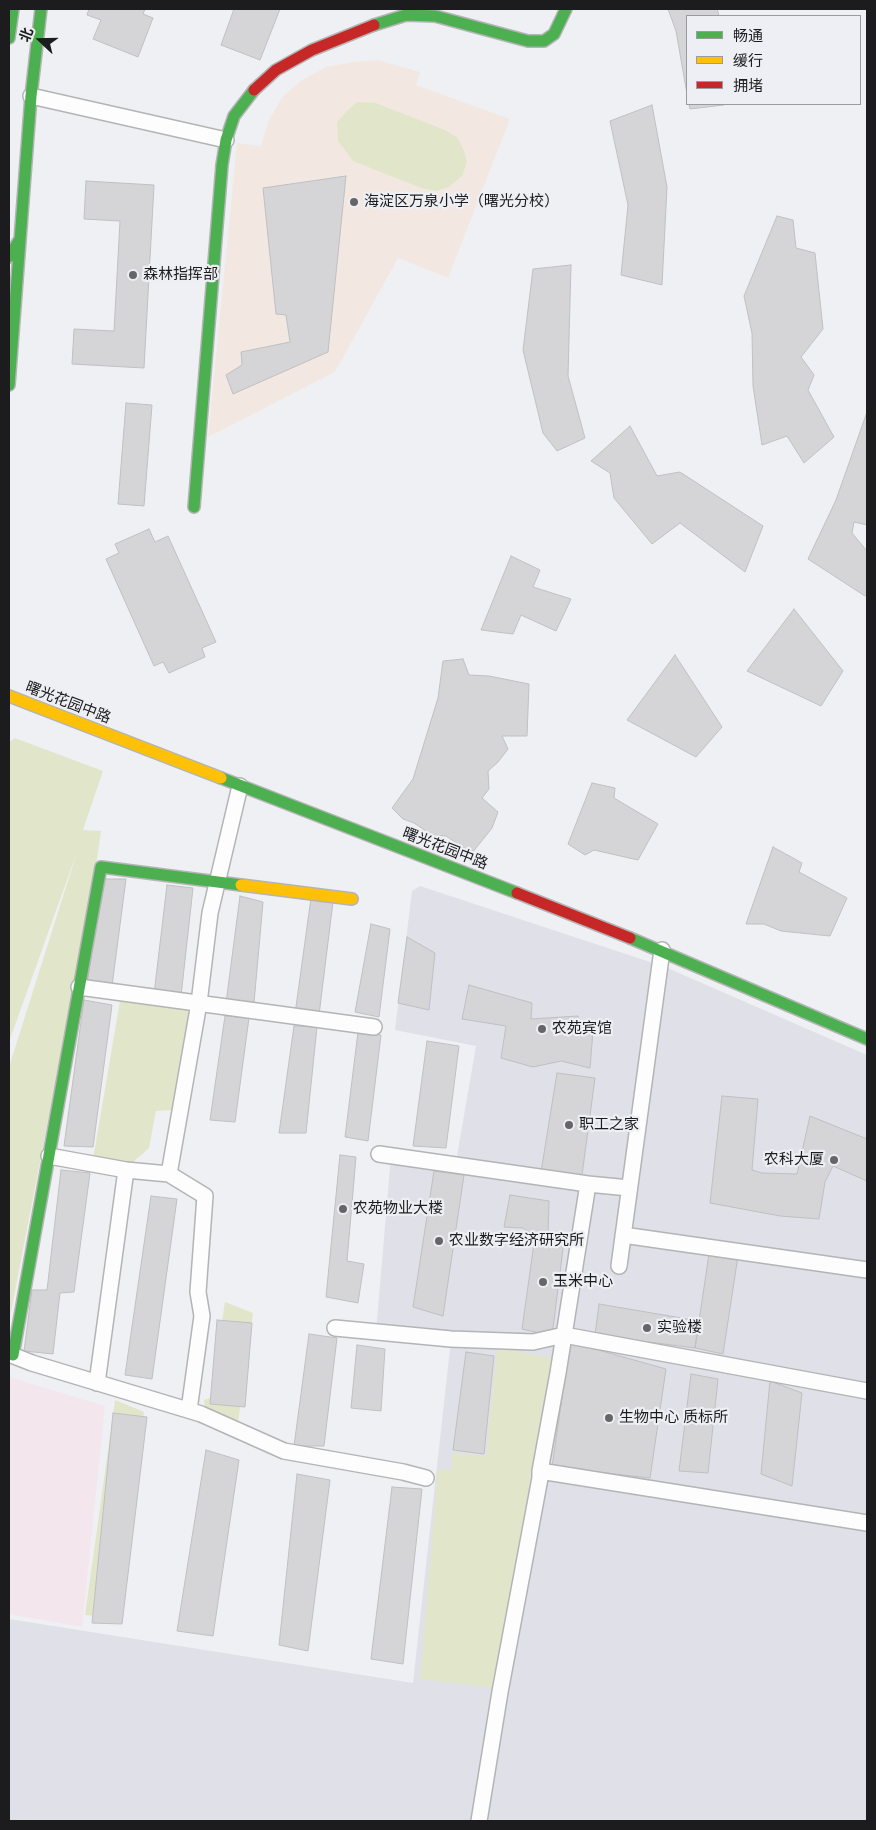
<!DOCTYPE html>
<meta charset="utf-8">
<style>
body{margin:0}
#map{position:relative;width:876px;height:1830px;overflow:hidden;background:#eff0f3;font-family:"Noto Sans","Noto Sans SC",sans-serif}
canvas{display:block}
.frame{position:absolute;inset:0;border:10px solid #1c1c1e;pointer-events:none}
.legend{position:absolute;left:686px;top:15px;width:175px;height:90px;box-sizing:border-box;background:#eeeff4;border:1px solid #9a9b9e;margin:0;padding:6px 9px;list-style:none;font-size:15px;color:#1c1c1e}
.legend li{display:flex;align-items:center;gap:10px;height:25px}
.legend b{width:25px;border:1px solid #9a9b9e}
.north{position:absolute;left:15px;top:15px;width:50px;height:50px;-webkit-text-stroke:4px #eeeff4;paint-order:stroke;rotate:291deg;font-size:14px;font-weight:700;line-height:20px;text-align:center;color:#1c1c1e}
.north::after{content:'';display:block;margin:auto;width:18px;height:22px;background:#1c1c1e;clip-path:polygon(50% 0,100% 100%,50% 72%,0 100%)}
</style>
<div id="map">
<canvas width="876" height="1830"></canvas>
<div class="frame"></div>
<ul class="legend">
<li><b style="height:6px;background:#4caf50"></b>畅通</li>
<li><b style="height:6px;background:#ffc107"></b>缓行</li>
<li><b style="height:6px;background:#c62828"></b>拥堵</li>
</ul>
<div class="north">北</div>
</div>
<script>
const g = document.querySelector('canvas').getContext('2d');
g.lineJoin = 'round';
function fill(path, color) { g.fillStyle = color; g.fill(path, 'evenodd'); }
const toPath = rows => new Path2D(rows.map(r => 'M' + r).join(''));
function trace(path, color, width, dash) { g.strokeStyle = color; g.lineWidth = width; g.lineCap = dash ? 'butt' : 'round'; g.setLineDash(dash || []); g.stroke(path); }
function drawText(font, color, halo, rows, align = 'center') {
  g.font = font + ' "Noto Sans","Noto Sans SC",sans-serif'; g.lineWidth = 4.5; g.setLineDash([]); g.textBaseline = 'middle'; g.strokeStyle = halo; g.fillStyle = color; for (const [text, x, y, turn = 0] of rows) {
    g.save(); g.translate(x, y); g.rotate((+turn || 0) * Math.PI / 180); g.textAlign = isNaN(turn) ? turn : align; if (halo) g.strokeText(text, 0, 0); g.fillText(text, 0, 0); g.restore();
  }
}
fill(toPath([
 [420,886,665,967,867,1055,867,1821,9,1821,9,1619,413,1683,451,1340,376,1332,391,1156,457,1156,476,1046,395,1030,412,891]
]), '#dfe0e8');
fill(toPath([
 [9,1377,105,1406,82,1627,9,1614]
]), '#f3e6ec');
fill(toPath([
 [378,60,420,72,416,85,510,119,448,278,398,258,335,372,208,437,237,143,261,146,268,122,282,97,302,80,326,67,352,62]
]), '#f2e8e1');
fill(toPath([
 [357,102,376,103,445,130,458,138,464,151,467,162,462,176,449,187,436,191,421,188,353,161,338,141,337,122,348,110],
 [15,738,103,771,83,830,101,831,92,894,9,1322,9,1067,77,852,9,1042,9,742],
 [120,1001,191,1009,175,1110,156,1111,149,1148,132,1163,93,1159],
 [225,1302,253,1313,238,1423,205,1414,204,1400,210,1398],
 [497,1348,556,1359,496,1688,420,1679,438,1470,452,1469,452,1453,486,1456],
 [115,1400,144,1412,119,1618,85,1615]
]), '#e1e6cb');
const building = toPath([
 [89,9,145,9,143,14,153,18,138,57,93,39,101,20,87,15,89,9],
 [234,9,280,9,260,60,221,45,234,9],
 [668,9,717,9,718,12,719,16,687,16,687,94,676,31,668,9],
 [689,104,724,104,724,105,690,109,689,104],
 [652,105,667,187,662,285,621,275,628,205,610,121,652,105],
 [346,176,328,352,233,394,226,375,242,365,241,352,290,342,286,315,276,314,263,188,346,176],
 [86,181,154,185,144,368,72,364,74,329,114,331,120,221,84,219,86,181],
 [777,216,793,220,796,248,815,253,823,329,801,357,814,375,808,390,834,437,804,463,787,436,762,445,753,386,752,333,744,296,777,216],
 [571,265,568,376,585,438,557,451,543,433,523,350,533,269,571,265],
 [126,403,152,405,144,506,118,504,126,403],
 [867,412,867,525,854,522,852,533,867,551,867,594,865,596,808,559,836,500,867,412],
 [630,426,657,476,680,472,763,526,745,572,680,523,652,544,614,498,610,473,591,461,630,426],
 [149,529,155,542,168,536,216,642,202,648,205,657,169,673,163,662,154,666,106,559,119,553,115,544,149,529],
 [511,556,540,570,533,587,571,599,556,631,521,615,513,634,481,630,511,556],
 [794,609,843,671,821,706,747,671,794,609],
 [675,655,722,727,696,757,627,720,675,655],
 [463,659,469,675,489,676,529,684,527,736,502,736,508,749,498,762,488,771,489,789,482,798,498,812,492,828,472,853,446,836,432,835,414,823,403,819,392,808,413,779,438,698,443,661,463,659],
 [592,783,615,788,614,798,658,824,638,860,594,850,585,855,568,844,592,783],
 [773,847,802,863,799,872,847,898,830,936,781,931,764,924,746,924,773,847],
 [102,879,126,879,112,986,87,985,102,879],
 [167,885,193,888,181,996,154,994,167,885],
 [240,896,263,902,254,1003,226,1003,240,896],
 [311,898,333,902,319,1015,295,1014,311,898],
 [371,924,390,929,379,1017,355,1012,371,924],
 [407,937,435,953,429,1010,398,1003,407,937],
 [469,985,532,1003,531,1019,578,1016,579,1031,593,1031,590,1068,561,1061,533,1067,501,1058,506,1026,462,1019,469,985],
 [84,1000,112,1005,93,1147,64,1146,84,1000],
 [225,1016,249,1018,235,1122,210,1120,225,1016],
 [294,1026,317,1027,306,1133,279,1133,294,1026],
 [358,1032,381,1035,368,1141,345,1137,358,1032],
 [427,1041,459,1046,446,1148,413,1146,427,1041],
 [557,1073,595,1078,582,1175,541,1172,557,1073],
 [722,1096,758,1099,752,1170,762,1173,797,1174,810,1116,867,1139,867,1181,833,1166,825,1182,819,1219,780,1216,710,1203,722,1096],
 [340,1155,356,1157,347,1261,364,1264,358,1303,326,1297,340,1155],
 [61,1170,90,1173,74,1292,60,1293,53,1354,24,1351,32,1290,47,1290,61,1170],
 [434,1171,464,1175,443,1316,413,1307,434,1171],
 [510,1195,549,1201,548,1233,565,1233,552,1336,522,1329,535,1236,523,1228,504,1227,510,1195],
 [151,1196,177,1199,152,1379,125,1375,151,1196],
 [709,1254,738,1256,723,1354,695,1348,709,1254],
 [599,1304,699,1321,695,1348,595,1335,599,1304],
 [217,1320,252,1323,245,1407,210,1404,217,1320],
 [309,1334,337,1338,324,1446,294,1446,309,1334],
 [570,1342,666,1369,650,1478,552,1467,570,1342],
 [357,1345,385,1349,381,1411,351,1408,357,1345],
 [466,1352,494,1356,484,1454,453,1450,466,1352],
 [691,1374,718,1379,708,1473,679,1471,691,1374],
 [770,1381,802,1393,792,1486,761,1474,770,1381],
 [113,1413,147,1417,122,1624,92,1623,113,1413],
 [206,1450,239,1460,213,1636,177,1631,206,1450],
 [297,1474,330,1480,308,1651,279,1645,297,1474],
 [392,1487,422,1489,403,1664,371,1659,392,1487]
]);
fill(building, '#d5d5d7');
trace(building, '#c0c0c2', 1);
const street = toPath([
 [31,96,226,140],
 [79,987,374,1027],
 [379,1154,588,1184],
 [49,1156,126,1170],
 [169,1174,205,1196,198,1292,202,1316,189,1410],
 [623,1235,867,1270],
 [619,1266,662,950],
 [335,1328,451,1339,533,1342,564,1335,867,1391],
 [9,1354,32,1363,201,1414,284,1451,403,1472,426,1478],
 [97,1383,126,1170,169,1174,199,1003,210,913,240,786],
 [540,1471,867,1523],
 [479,1821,500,1692,540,1478,540,1471,558,1373,588,1184,629,1188]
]);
const fast = toPath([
 [374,25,406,15,435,16,528,41,544,41,554,34,566,9],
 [9,38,13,9],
 [9,257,20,239],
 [9,385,31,96,41,9],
 [194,507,222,165,226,140,234,116,254,90],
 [221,778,517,893],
 [630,938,867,1039],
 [13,1355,101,867,241,885]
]);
const slow = toPath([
 [9,696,221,778],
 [241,885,352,899]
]);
const jam = toPath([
 [254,90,276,70,312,50,374,25],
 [517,893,630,938]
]);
trace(street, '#b3b4b5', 18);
trace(fast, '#b3b4b5', 14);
trace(slow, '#b3b4b5', 14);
trace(jam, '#b3b4b5', 14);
trace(street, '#fdfdfd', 15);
trace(fast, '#4caf50', 11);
trace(slow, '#ffc107', 11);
trace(jam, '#c62828', 11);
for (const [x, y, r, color] of [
 [354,202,5,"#666669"],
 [133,275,5,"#666669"],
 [542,1029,5,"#666669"],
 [569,1125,5,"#666669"],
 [834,1160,5,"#666669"],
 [343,1209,5,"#666669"],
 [439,1241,5,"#666669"],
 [543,1282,5,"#666669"],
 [647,1328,5,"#666669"],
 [609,1418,5,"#666669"]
]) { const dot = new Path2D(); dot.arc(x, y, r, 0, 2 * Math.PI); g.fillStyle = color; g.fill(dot); trace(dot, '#eeeff4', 2); }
drawText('15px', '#1c1c1e', '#eeeff4', [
 ["海淀区万泉小学（曙光分校）",364,202],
 ["森林指挥部",143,275],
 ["农苑宾馆",552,1029],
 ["职工之家",579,1125],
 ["农科大厦",824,1160,"right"],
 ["农苑物业大楼",353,1209],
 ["农业数字经济研究所",449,1241],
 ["玉米中心",553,1282],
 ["实验楼",657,1328],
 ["生物中心 质标所",619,1418]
], 'left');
drawText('15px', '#1c1c1e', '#eeeff4', [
 ["曙光花园中路",68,703,21],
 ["曙光花园中路",445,849,21]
]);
</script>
